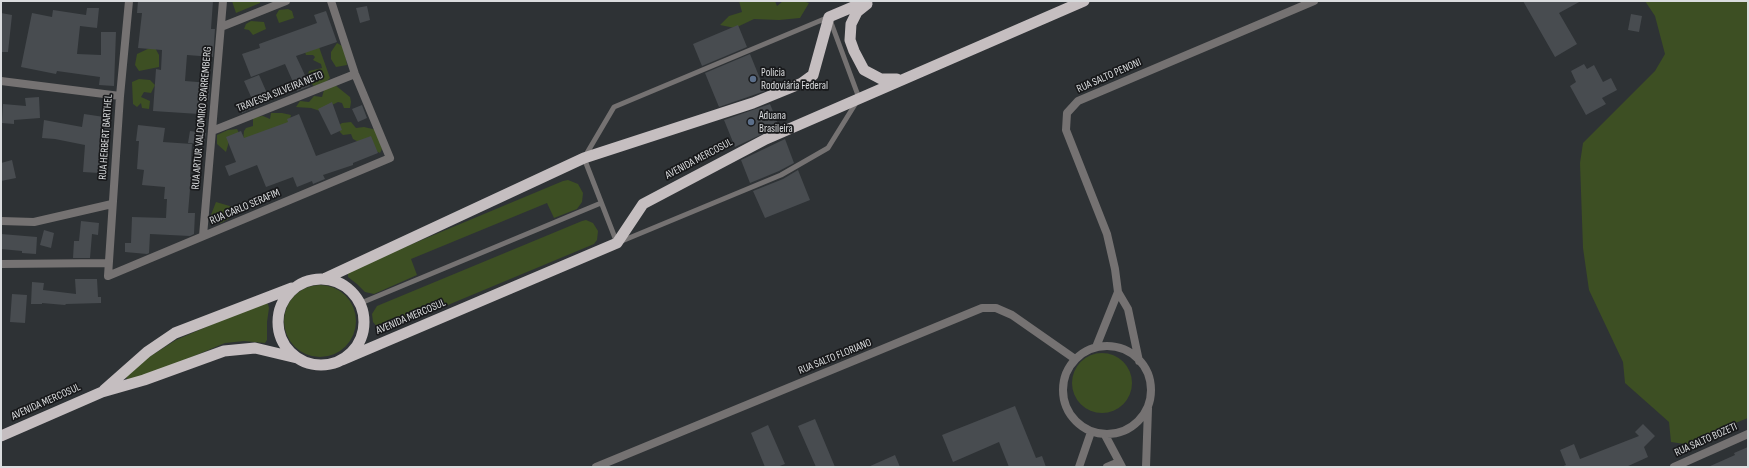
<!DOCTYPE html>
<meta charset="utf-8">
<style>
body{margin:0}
#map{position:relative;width:1749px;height:468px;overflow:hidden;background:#2e3235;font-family:"Sofia Sans Condensed",sans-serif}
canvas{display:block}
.frame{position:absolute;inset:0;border:2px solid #dadcde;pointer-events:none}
</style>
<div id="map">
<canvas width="1749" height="468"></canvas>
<div class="frame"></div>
</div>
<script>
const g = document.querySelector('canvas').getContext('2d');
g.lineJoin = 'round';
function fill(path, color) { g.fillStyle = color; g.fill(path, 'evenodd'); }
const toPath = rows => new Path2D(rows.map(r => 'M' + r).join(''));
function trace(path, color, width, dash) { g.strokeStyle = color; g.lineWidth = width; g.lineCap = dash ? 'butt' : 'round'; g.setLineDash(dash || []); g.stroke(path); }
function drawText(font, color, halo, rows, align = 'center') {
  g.font = font + ' "Sofia Sans Condensed",sans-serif'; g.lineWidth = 3.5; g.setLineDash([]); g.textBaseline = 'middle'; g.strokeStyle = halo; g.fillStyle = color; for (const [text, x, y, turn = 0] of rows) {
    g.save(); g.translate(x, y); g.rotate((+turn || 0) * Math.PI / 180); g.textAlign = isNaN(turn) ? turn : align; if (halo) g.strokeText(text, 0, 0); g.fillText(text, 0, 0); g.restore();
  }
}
fill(toPath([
 [232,1,260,1,260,3,236,13],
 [739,1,775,1,777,6,783,1,802,1,809,3,800,18,779,20,754,19,735,28,720,25,729,16,742,12],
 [1645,1,1748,1,1748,418,1710,433,1691,445,1671,442,1669,422,1625,383,1623,362,1589,290,1583,248,1580,163,1583,143,1655,71,1665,54,1655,16],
 [288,9,292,11,294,18,279,23,276,15,279,10],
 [251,21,264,22,266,29,253,35,249,30,244,29,246,24],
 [337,43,344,47,347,65,336,67,331,59,331,52],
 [154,46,159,55,159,67,139,71,135,65,137,54],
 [319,47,330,78,326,82,314,86,307,79,309,71,322,68,321,64,313,60,315,57,313,55,306,55,304,49],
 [139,79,150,80,155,85,151,93,144,92,141,97,150,101,149,109,142,108,141,103,137,107,133,104,132,82],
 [335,85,350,97,351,102,350,108,344,108,342,103,338,102,320,111,311,108,296,107,300,101,309,102,314,96,322,97,324,90],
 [271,113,282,113,291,115,289,123,243,141,244,131,246,128,253,126,253,117,263,116,270,119],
 [351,122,356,128,364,127,377,130,382,149,380,153,353,139,351,134,343,135,340,132,338,126,342,123],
 [228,130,237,129,239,133,230,138,226,152,217,144,217,135],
 [568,180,578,184,583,193,582,202,577,209,554,218,547,203,411,259,417,275,374,294,365,292,357,284,348,277,348,273,350,270,563,181],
 [216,202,233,207,230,218,221,223,209,220],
 [586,220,593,223,598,231,597,240,594,244,388,330,379,329,373,322,372,314,377,306,582,221],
 '284 321a36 36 0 1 1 72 0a36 36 0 1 1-72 0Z',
 [264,302,268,304,269,308,267,322,267,340,265,343,244,341,225,343,132,382,127,379,126,377,146,359,176,340],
 '1072 383a30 30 0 1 1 60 0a30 30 0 1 1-60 0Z'
]), '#3d4f23');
fill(toPath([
 [138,1,213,1,211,29,215,29,213,57,187,55,185,81,210,83,209,100,200,99,199,114,153,111,156,69,161,70,162,50,138,48,142,13,137,13],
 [1523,1,1581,1,1559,13,1577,44,1555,57],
 [367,6,370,20,360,23,356,8],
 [87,8,99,8,97,28,80,26,77,54,101,55,101,32,116,32,114,86,99,85,100,77,57,71,56,74,21,67,32,13,52,17,53,10,86,15],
 [326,11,337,42,296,56,310,86,297,91,285,64,251,77,242,54,260,48,259,44,317,23,314,15],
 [1,13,12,15,8,52,1,52],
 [1631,14,1642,16,1639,32,1628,30],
 [738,25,747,47,702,66,693,44],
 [750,54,765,91,719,107,705,73],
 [1584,64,1587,69,1594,65,1603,82,1611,78,1617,90,1602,98,1606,104,1586,115,1570,86,1576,82,1571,71],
 [259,75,270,100,242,113,238,105,252,99,244,81],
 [39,97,40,118,14,120,14,124,2,123,3,104,26,106,25,98],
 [332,102,342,130,331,135,318,109],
 [770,104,779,126,735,147,724,120],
 [362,105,367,118,358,122,352,109],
 [84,114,111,118,110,138,103,138,99,173,83,172,85,145,55,139,42,138,44,120,82,127],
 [299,114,316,156,371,136,378,153,353,163,353,165,323,175,325,179,313,184,312,181,297,187,293,177,266,187,257,165,229,176,225,166,236,162,226,137,241,131,244,138,288,122,287,119],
 [138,125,165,128,163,142,192,144,190,177,197,177,197,189,190,189,188,213,195,213,194,234,190,236,150,234,149,253,147,254,125,252,125,243,131,243,132,217,166,218,167,199,164,199,165,187,142,185,144,170,137,169,139,141,136,141],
 [190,131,206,133,204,144,188,143],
 [785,139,794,163,779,171,750,183,741,160],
 [12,160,16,178,1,181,1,163],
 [798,170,810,200,765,218,753,191,783,179],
 [81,221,99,223,98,235,92,234,90,258,73,258,74,241,79,241],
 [44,230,54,233,51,248,40,245],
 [1,234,37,237,36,254,22,253,22,251,1,249],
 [75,279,97,279,98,297,101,297,101,303,66,304,65,305,42,303,42,304,31,304,32,282,44,283,43,290,76,294],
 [12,294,27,295,25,323,10,322],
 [1015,406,1036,458,1042,456,1046,467,1009,467,999,442,953,462,942,435],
 [815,419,835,467,816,467,798,426],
 [1643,424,1655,436,1644,447,1648,457,1626,467,1561,467,1566,465,1560,450,1574,444,1580,459,1639,436,1635,432],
 [768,425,785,464,777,467,765,467,751,433],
 [1748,447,1748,467,1708,467,1735,455,1734,453],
 [895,455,900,467,868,467]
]), '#484c50');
trace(toPath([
 [829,17,859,98,828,148,781,175,617,243,584,158,614,107,829,17],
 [361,303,601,203]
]), '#757272', 5);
trace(toPath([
 [129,1,120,96,108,276,390,158,355,74,331,1],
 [221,27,286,1],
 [1,81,120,96],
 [212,131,355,74],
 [1,221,34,222,112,204],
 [203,236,223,1],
 [1,264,108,263],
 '1063 390a44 44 0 1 1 88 0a44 44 0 1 1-88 0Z',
 [1096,347,1118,292],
 [1139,361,1128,309,1118,292,1115,269,1107,234,1066,130,1067,113,1078,101,1314,1],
 [1105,435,1122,467],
 [596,467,982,308,996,308,1012,315,1075,359],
 [1079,467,1091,432],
 [1107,467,1119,462],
 [1146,467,1148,408],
 [1674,467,1748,434]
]), '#757272', 8);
trace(toPath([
 [867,4,857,12,851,24,850,40,854,51,864,70,881,79,897,79],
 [326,278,584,158,753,103,802,83,813,75,829,17,867,1],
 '278 322a43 43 0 1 1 86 0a43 43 0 1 1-86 0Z',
 [342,360,617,243,643,204,766,139,1084,1],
 [104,390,147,352,175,333,292,288],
 [1,436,102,392,144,380,224,351,255,348,297,358]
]), '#c5bec0', 11);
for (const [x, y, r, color] of [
 [753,79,4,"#5c6f8a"],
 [751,122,4,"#5c6f8a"]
]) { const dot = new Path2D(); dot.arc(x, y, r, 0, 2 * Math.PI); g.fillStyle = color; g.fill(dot); trace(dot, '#18191b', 1.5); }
drawText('11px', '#dadcde', '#18191b', [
 ["Polícia",761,73],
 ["Rodoviária Federal",761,86],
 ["Aduana",759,116],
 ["Brasileira",759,129]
], 'left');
drawText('11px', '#dadcde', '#18191b', [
 ["RUA SALTO PENONI",1109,76,-24],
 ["TRAVESSA SILVEIRA NETO",280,92,-22],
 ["RUA ARTUR VALDOMIRO SPARREMBERG",202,118,-85],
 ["RUA HERBERT BARTHEL",106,137,-86],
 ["AVENIDA MERCOSUL",699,159,-28],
 ["RUA CARLO SERAFIM",245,207,-23],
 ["AVENIDA MERCOSUL",411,317,-23],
 ["RUA SALTO FLORIANO",835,357,-22],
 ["AVENIDA MERCOSUL",46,402,-24],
 ["RUA SALTO BOZETI",1706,440,-24]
]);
</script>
